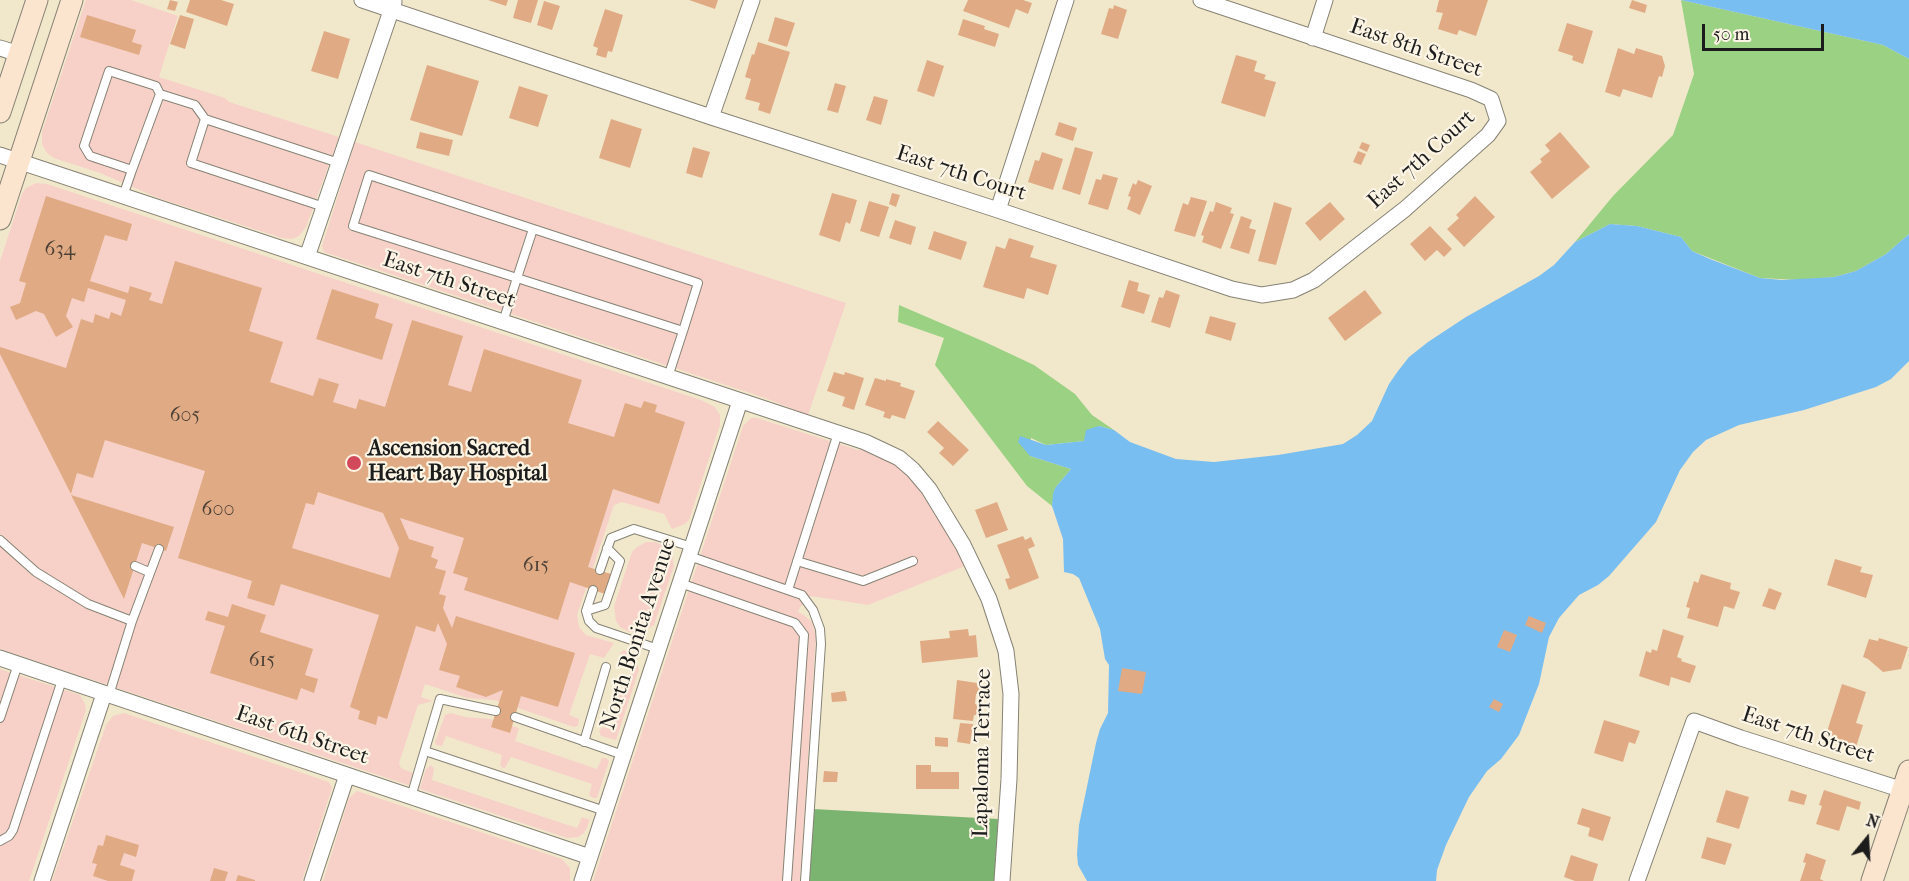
<!DOCTYPE html>
<style>
body{margin:0}
#map{position:relative;width:1909px;height:881px;overflow:hidden;background:#f1e8cc;font-family:"IM FELL French Canon",serif}
canvas{display:block}
.north{position:absolute;left:1837px;top:809px;width:60px;height:60px;-webkit-text-stroke:4px #fcf5e5;paint-order:stroke;rotate:18deg;font-size:16px;font-weight:700;line-height:24px;text-align:center;color:#1c1c1c}
.north::after{content:'';display:block;margin:auto;width:21px;height:27px;background:#1c1c1c;clip-path:polygon(50% 0,100% 100%,50% 72%,0 100%)}
.scale{position:absolute;left:1702px;top:24px;width:122px;height:27px;box-sizing:border-box;border:3px solid #1c1c1c;border-top:0;padding-left:8px;font-size:18px;line-height:21px;white-space:nowrap;color:#1c1c1c;-webkit-text-stroke:4px #fcf5e5;paint-order:stroke}
</style>
<div id="map">
<canvas width="1909" height="881"></canvas>
<div class="north">N</div>
<div class="scale">50 m</div>
</div>
<script>
const g = document.querySelector('canvas').getContext('2d');
g.lineJoin = 'round';
function fill(path, color) { g.fillStyle = color; g.fill(path, 'evenodd'); }
const toPath = rows => new Path2D(rows.map(r => 'M' + r).join(''));
function trace(path, color, width, dash) { g.strokeStyle = color; g.lineWidth = width; g.lineCap = dash ? 'butt' : 'round'; g.setLineDash(dash || []); g.stroke(path); }
function drawText(font, color, halo, rows, align = 'center') {
  g.font = font + ' "IM FELL French Canon",serif'; g.lineWidth = 4.5; g.setLineDash([]); g.textBaseline = 'middle'; g.strokeStyle = halo; g.fillStyle = color; for (const [text, x, y, turn = 0] of rows) {
    g.save(); g.translate(x, y); g.rotate((+turn || 0) * Math.PI / 180); g.textAlign = isNaN(turn) ? turn : align; if (halo) g.strokeText(text, 0, 0); g.fillText(text, 0, 0); g.restore();
  }
}
fill(toPath([
 [86,0,131,0,178,16,159,77,225,98,229,102,339,137,306,227,299,236,292,239,282,238,158,198,100,173,54,158,47,153,42,144,42,132],
 [355,142,846,303,808,415,765,398,324,252,322,246],
 [36,183,47,184,701,400,715,407,720,415,720,425,689,520,685,524,672,529,664,514,622,502,614,505,577,615,579,627,586,635,614,643,604,658,590,654,569,715,579,719,578,726,574,727,494,700,467,698,425,684,421,697,433,701,418,705,399,763,401,768,413,773,409,785,420,788,426,769,431,765,434,769,432,780,577,828,582,817,590,820,597,798,593,798,589,795,592,784,511,757,505,768,503,768,500,765,502,755,446,736,442,746,436,745,435,742,445,715,451,713,465,717,490,719,519,728,515,741,597,769,602,758,606,758,609,761,616,740,601,736,599,731,603,727,613,730,621,705,613,702,616,693,624,696,633,668,621,664,622,659,620,653,624,650,629,652,635,657,639,670,587,828,584,833,578,837,567,838,0,649,0,261,22,194,26,188],
 [751,418,757,418,858,450,861,449,893,462,913,481,936,514,965,566,868,605,811,596,800,607,798,612,804,615,812,622,816,636,800,881,593,881,743,426],
 [646,542,656,542,666,547,672,555,674,566,654,625,643,632,629,632,620,627,616,621,614,606,632,552,637,547],
 [0,669,80,695,85,704,86,710,29,881,0,881],
 [124,713,329,782,332,788,302,881,52,881,106,725,113,716],
 [357,791,562,859,570,868,570,881,323,881,349,798]
]), '#f7d1c8');
fill(toPath([
 [1681,0,1883,45,1909,59,1909,234,1886,254,1856,271,1834,277,1798,280,1760,278,1692,251,1681,237,1637,226,1610,224,1575,242,1613,196,1673,135,1694,74],
 [899,305,985,342,1034,365,1075,394,1092,415,1114,430,1099,426,1084,441,1046,445,1031,438,1030,456,1071,469,1055,488,1052,506,1027,486,935,365,944,338,898,322]
]), '#9ad182');
fill(toPath([
 [813,809,998,819,995,881,809,881]
]), '#7bb370');
fill(toPath([
 [1681,0,1909,0,1909,59,1883,45],
 [1610,224,1637,226,1681,237,1692,251,1710,259,1760,278,1782,280,1834,277,1856,271,1886,254,1909,234,1909,361,1891,379,1876,387,1804,410,1739,425,1706,440,1693,452,1680,470,1656,522,1609,576,1598,585,1579,595,1559,618,1549,637,1539,684,1519,735,1501,759,1487,771,1469,797,1446,845,1437,870,1436,881,1087,881,1078,865,1077,854,1079,825,1096,743,1100,729,1108,713,1109,665,1105,659,1100,629,1079,578,1073,574,1064,572,1063,539,1052,506,1053,494,1055,488,1071,469,1030,456,1018,442,1020,436,1046,445,1084,441,1086,430,1099,426,1114,430,1130,442,1176,459,1214,462,1278,455,1343,444,1357,435,1372,421,1389,384,1398,371,1409,357,1428,342,1466,317,1539,276,1554,265,1575,242]
]), '#79bef0');
fill(toPath([
 [170,0,178,2,175,11,167,9],
 [190,0,221,0,234,4,227,26,186,12],
 [488,0,508,0,506,6],
 [518,0,538,0,531,23,513,18],
 [689,0,718,0,715,9],
 [968,0,1023,0,1032,3,1028,14,1016,9,1009,28,963,11],
 [1439,0,1488,0,1476,36,1459,30,1457,35,1438,29,1443,13,1436,12],
 [1632,0,1647,5,1645,13,1629,8],
 [544,1,560,6,552,30,537,25],
 [1114,5,1127,10,1118,39,1101,34,1109,8,1113,9],
 [605,9,623,15,612,52,608,51,606,58,596,55,598,48,593,46],
 [87,15,136,30,132,42,142,45,139,55,80,37],
 [180,15,194,19,185,49,170,44],
 [775,17,795,23,787,47,768,41],
 [963,19,985,26,984,29,999,34,995,47,958,35],
 [1567,23,1593,31,1583,64,1572,60,1573,56,1558,51],
 [324,31,350,39,338,79,311,71],
 [758,42,790,52,770,114,758,110,760,103,745,99,751,79,745,77,752,54,754,55],
 [1618,48,1634,54,1636,48,1662,56,1665,66,1662,77,1659,76,1652,98,1623,89,1620,97,1605,92],
 [1236,55,1257,61,1254,71,1266,75,1264,79,1276,82,1265,117,1221,103],
 [927,60,944,66,934,97,917,91],
 [427,65,479,81,462,136,410,120],
 [835,83,846,86,838,113,827,110],
 [519,86,548,95,538,127,509,118],
 [874,96,888,100,881,125,866,120],
 [611,119,642,129,630,168,599,158],
 [1059,122,1077,128,1073,141,1055,135],
 [420,132,453,140,449,156,416,148],
 [1560,132,1590,167,1552,199,1530,172,1542,162,1540,159,1550,151,1545,145],
 [1362,142,1370,145,1367,152,1359,148],
 [693,147,710,152,702,178,686,173],
 [1075,147,1093,152,1080,195,1062,189],
 [1358,151,1366,154,1361,165,1353,162],
 [1042,152,1063,159,1053,190,1028,182,1035,160,1039,161],
 [1103,174,1118,178,1108,210,1088,204,1096,179,1101,180],
 [1138,180,1152,186,1140,215,1127,209,1131,197,1128,196,1133,183,1136,185],
 [832,193,857,200,850,224,846,222,840,242,819,235],
 [892,193,900,195,896,207,889,204],
 [46,196,132,224,127,241,105,235,90,281,128,293,130,286,152,293,149,300,162,304,175,261,262,288,249,331,283,342,270,382,313,396,319,378,339,384,333,402,356,409,359,399,385,407,412,320,463,336,448,385,471,392,484,349,582,380,568,423,614,437,625,403,641,408,644,401,657,405,655,412,685,422,659,504,613,489,588,567,611,574,605,594,570,582,558,620,464,590,468,578,453,573,464,538,400,518,409,539,434,547,431,557,438,560,435,568,446,571,439,594,446,596,443,608,452,628,456,616,575,653,558,707,521,696,510,733,491,727,503,690,486,697,456,687,460,676,439,670,447,644,438,623,435,632,416,626,387,719,378,716,376,725,358,719,360,711,350,707,379,615,281,584,274,606,247,598,252,581,178,558,205,471,105,440,93,478,77,473,71,494,0,354,0,347,66,368,81,319,93,323,95,314,109,319,111,312,121,316,126,300,88,288,84,302,72,298,66,316,73,327,56,337,44,314,36,311,16,320,10,307,20,303,26,283,19,281],
 [318,492,383,513,399,548,390,578,292,548,306,503,314,505],
 [1475,196,1495,217,1464,247,1447,229,1459,218,1456,215],
 [1191,197,1207,201,1195,237,1174,231,1183,203,1188,205],
 [869,201,889,207,879,237,860,231],
 [1216,202,1232,208,1230,213,1234,214,1221,249,1202,242,1204,236,1201,235,1210,211,1213,212],
 [1274,202,1292,208,1276,265,1258,261],
 [1330,202,1345,219,1320,241,1305,223],
 [1241,216,1252,220,1249,228,1256,230,1249,254,1230,248],
 [895,220,916,227,911,245,889,238],
 [1430,226,1452,249,1444,257,1437,250,1425,261,1410,244],
 [934,231,967,242,961,260,928,249],
 [1009,238,1034,246,1030,257,1057,265,1048,295,1027,288,1024,299,983,287,996,246,1005,249],
 [1129,280,1139,283,1137,291,1150,295,1144,314,1121,307],
 [332,289,379,304,375,318,393,324,382,360,316,339],
 [1166,290,1180,295,1170,328,1151,322,1159,297,1163,298],
 [1365,290,1382,313,1345,341,1328,318],
 [1210,316,1236,323,1231,341,1205,333],
 [834,372,844,375,845,372,864,378,854,410,842,406,845,397,827,391],
 [875,378,886,381,886,379,901,383,900,386,915,391,905,419,892,415,890,419,883,417,885,412,865,405],
 [938,421,969,450,953,466,939,453,944,448,927,432],
 [71,495,174,527,166,551,142,543,124,599],
 [997,502,1008,530,986,538,975,510],
 [1023,536,1025,540,1031,537,1035,546,1028,549,1039,578,1009,590,1005,579,1010,578,997,545],
 [1835,559,1862,567,1860,572,1873,575,1866,598,1827,585],
 [1701,574,1731,583,1730,589,1740,592,1734,609,1724,606,1718,627,1687,618,1690,608,1686,607,1694,581,1698,583],
 [1769,588,1782,593,1775,610,1762,606],
 [232,604,266,615,260,632,313,649,305,675,318,679,314,693,301,688,297,700,210,673,225,626,205,620,208,611,228,617],
 [1529,616,1546,623,1542,633,1525,625],
 [968,629,969,636,976,635,978,657,922,663,920,641,950,638,949,631],
 [1663,629,1684,636,1677,657,1682,659,1681,661,1696,666,1690,683,1671,677,1669,686,1639,676,1646,651,1651,653,1652,649,1657,651],
 [1504,630,1517,635,1510,652,1497,647],
 [1879,638,1908,647,1901,669,1883,672,1868,659,1863,657,1869,639,1878,641],
 [1122,668,1146,672,1142,694,1118,691],
 [957,680,977,683,977,685,983,686,982,694,976,694,975,704,979,705,978,715,974,715,973,721,953,719],
 [1842,684,1866,692,1856,723,1863,725,1856,747,1825,738],
 [845,691,847,701,832,702,831,693],
 [1494,699,1503,704,1499,712,1489,707],
 [1604,720,1640,731,1635,744,1629,742,1623,762,1594,753],
 [960,723,973,724,970,744,957,742],
 [935,737,948,738,948,747,935,746],
 [916,765,931,765,931,772,959,772,959,789,916,789],
 [824,771,838,772,837,782,823,782],
 [1726,790,1749,797,1739,829,1716,822],
 [1791,790,1807,795,1804,805,1788,801],
 [1824,790,1861,802,1859,810,1847,806,1839,831,1816,824,1822,806,1819,805],
 [1582,808,1611,817,1603,841,1588,836,1590,828,1577,824],
 [106,835,139,845,136,857,124,853,120,865,135,870,132,881,108,881,93,876,97,864,92,863,98,845,103,846],
 [1707,837,1732,844,1725,865,1701,858],
 [1806,853,1826,860,1820,879,1824,881,1800,881,1806,863,1803,862],
 [1571,855,1598,864,1593,881,1575,881,1564,877],
 [214,868,228,872,225,881,210,881],
 [238,875,255,880,255,881,236,881]
]), '#e0ab84');
const lane = toPath([
 [160,94,156,86,109,71,84,146,90,156,132,170,160,94,195,105,205,119],
 [123,196,132,170],
 [324,207,191,163,205,119,339,163],
 [533,229,517,278,353,226,369,175,698,283,683,331],
 [503,322,517,278,683,331,668,377],
 [0,540,36,572,88,604,132,621],
 [689,556,802,595,813,610,820,629,821,644,805,881],
 [797,561,863,581,913,561],
 [135,566,149,572],
 [600,570,611,538,634,529,692,547],
 [680,583,795,623,804,635,787,881],
 [593,590,586,611,589,621,596,628,658,649],
 [788,590,838,433],
 [586,611,605,605,620,561,607,548],
 [109,695,132,621,159,549],
 [515,717,623,755],
 [0,718,18,664],
 [584,742,606,667],
 [425,751,605,811],
 [411,797,440,699,496,711],
 [0,841,9,836,13,830,62,680]
]);
const street = toPath([
 [362,0,711,117,998,210,1232,289,1262,295,1293,290,1314,280,1405,209,1488,135,1498,121,1491,99,1471,90,1201,0],
 [1313,38,1325,0],
 [0,48,19,54],
 [711,117,752,0],
 [0,155,865,442,899,458,913,470,929,489,963,545,989,599,1006,651,1011,694,1009,779,1002,881],
 [998,210,1066,0],
 [307,257,394,2],
 [0,658,590,857],
 [42,881,104,694],
 [312,881,347,775],
 [582,881,740,401],
 [1637,881,1694,721,1741,738,1909,792]
]);
const secondary = toPath([
 [0,112,37,0],
 [0,219,72,0],
 [1872,881,1909,771]
]);
trace(lane, '#868274', 10);
trace(street, '#868274', 17);
trace(secondary, '#868274', 23);
trace(lane, '#fff', 8);
trace(street, '#fff', 15);
trace(secondary, '#fce5cf', 21);
for (const [x, y, r, color] of [
 [354,463,8,"#d1495b"]
]) { const dot = new Path2D(); dot.arc(x, y, r, 0, 2 * Math.PI); g.fillStyle = color; g.fill(dot); trace(dot, '#fcf5e5', 2); }
drawText('20px', '#4d4036', null, [
 ["634",60,250],
 ["605",185,416],
 ["600",218,510],
 ["615",536,566],
 ["615",262,661]
]);
drawText('22px', '#1c1c1c', '#fcf5e5', [
 ["East 8th Street",1416,49,19],
 ["East 7th Court",1422,160,-42],
 ["East 7th Court",961,174,18],
 ["East 7th Street",449,281,18],
 ["North Bonita Avenue",639,634,-72],
 ["East 6th Street",302,736,19],
 ["East 7th Street",1808,736,18],
 ["Lapaloma Terrace",983,753,-89]
]);
drawText('bold 22px', '#1c1c1c', '#fcf5e5', [
 ["Ascension Sacred",368,450],
 ["Heart Bay Hospital",368,475]
], 'left');
</script>
